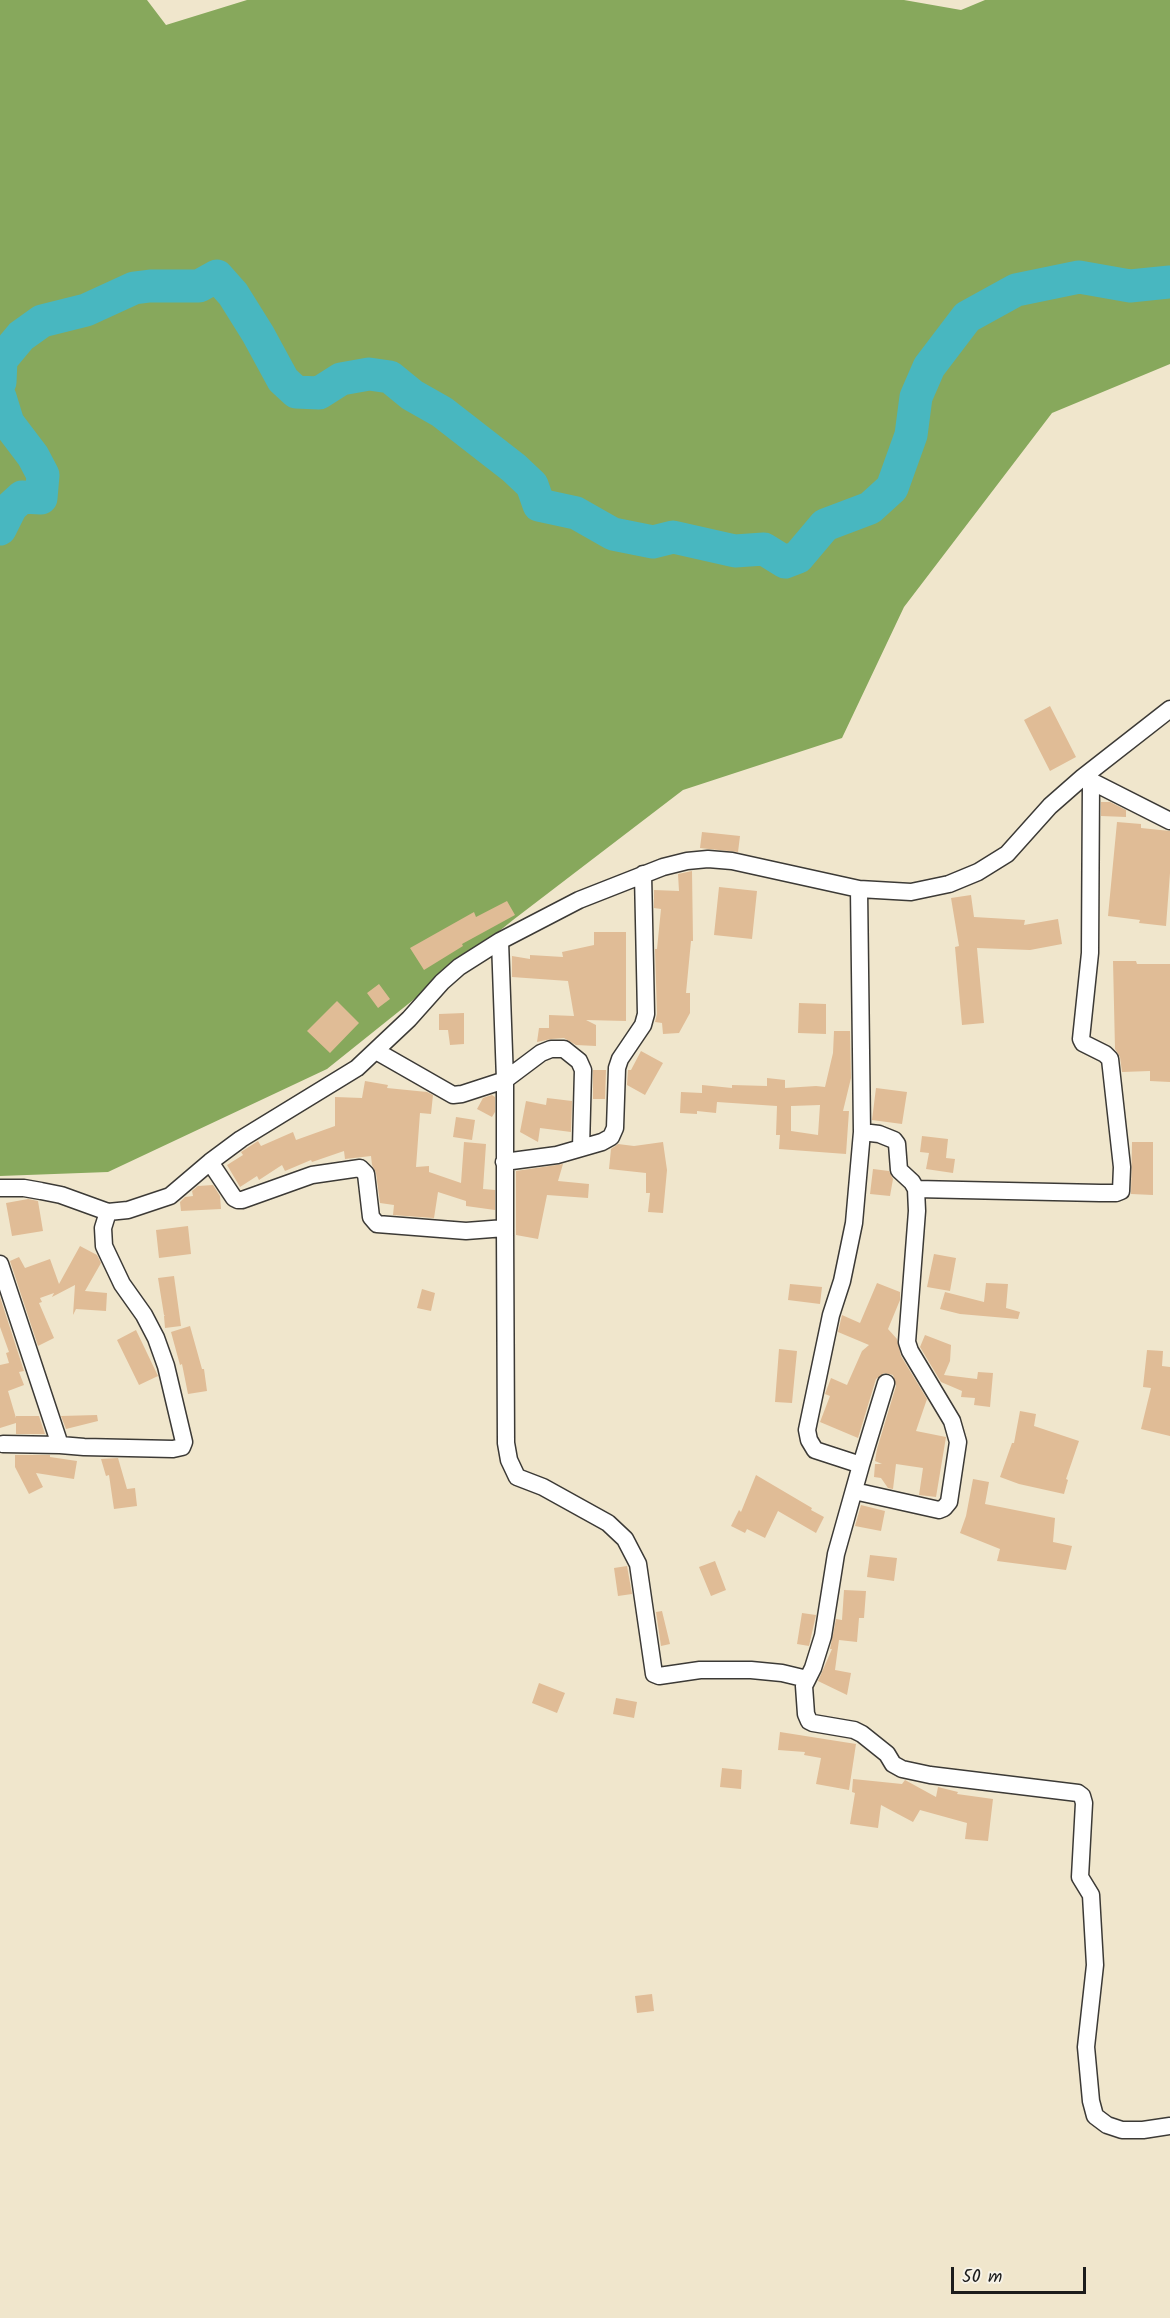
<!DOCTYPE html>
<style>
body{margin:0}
#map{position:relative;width:1170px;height:2318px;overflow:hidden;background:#f0e6cc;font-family:Kalam,sans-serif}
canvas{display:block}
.scale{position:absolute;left:951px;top:2267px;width:135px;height:27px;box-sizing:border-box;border:3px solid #1c1c1c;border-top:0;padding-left:8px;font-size:18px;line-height:21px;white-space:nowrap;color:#1c1c1c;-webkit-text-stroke:4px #f7f3e8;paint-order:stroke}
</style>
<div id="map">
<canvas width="1170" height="2318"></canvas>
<div class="scale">50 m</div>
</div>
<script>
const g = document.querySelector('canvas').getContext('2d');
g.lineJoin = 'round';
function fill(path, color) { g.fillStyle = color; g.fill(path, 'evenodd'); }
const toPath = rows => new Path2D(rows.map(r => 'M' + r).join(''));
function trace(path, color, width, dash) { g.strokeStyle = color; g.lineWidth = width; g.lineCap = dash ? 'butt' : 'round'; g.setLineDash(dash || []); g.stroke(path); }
fill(toPath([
 [0,0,147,0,166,25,247,0,904,0,961,10,985,0,1170,0,1170,364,1052,413,904,607,842,738,683,790,513,920,327,1069,108,1172,0,1176]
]), '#87a85c');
trace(toPath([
 [0,382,1,360,21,336,42,321,86,310,134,288,150,286,199,286,217,276,233,294,258,334,283,380,296,392,319,393,341,379,369,374,390,377,412,395,442,412,514,468,532,485,539,505,576,513,613,534,653,542,673,537,735,551,764,549,785,562,798,557,825,525,870,508,892,488,911,435,916,397,929,367,967,317,1016,290,1079,277,1130,286,1170,282],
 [0,397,8,423,33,456,43,475,41,498,22,497,11,507,0,529]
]), '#48b7c0', 33);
fill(toPath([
 [1050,706,1076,757,1050,771,1024,720],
 [1101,802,1110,802,1126,810,1126,817,1101,816],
 [1117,822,1141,824,1141,828,1170,831,1170,873,1166,926,1139,923,1140,920,1108,916],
 [702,832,740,836,738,852,700,848],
 [692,871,693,941,691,941,686,993,690,993,690,1013,679,1033,663,1034,662,1023,655,1022,657,1014,655,949,657,949,661,909,654,908,654,890,679,891,678,874],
 [719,887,757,891,752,939,714,935],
 [971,895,974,917,1025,920,1024,925,1058,919,1062,944,1030,950,977,948,984,1023,962,1025,955,947,959,946,951,898],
 [507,901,515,915,462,944,463,946,424,970,410,948,474,912,476,917],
 [594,932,626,932,626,1021,586,1020,596,1025,596,1046,576,1045,564,1038,551,1039,537,1042,539,1028,549,1028,549,1015,574,1016,568,981,512,977,512,956,530,959,530,955,563,957,562,952,594,945],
 [1113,961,1136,961,1137,964,1170,964,1170,1082,1150,1081,1150,1071,1122,1072,1120,1057,1115,1049],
 [379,984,390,999,378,1008,367,993],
 [337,1001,359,1023,330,1053,307,1031],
 [799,1003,826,1004,826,1034,798,1033],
 [464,1013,464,1044,450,1045,448,1030,439,1030,439,1014],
 [834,1031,850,1031,851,1078,843,1111,849,1111,846,1154,779,1149,780,1135,776,1135,777,1106,717,1102,716,1113,697,1111,697,1114,680,1113,681,1092,702,1093,702,1085,732,1088,732,1085,767,1086,767,1078,785,1080,785,1088,816,1086,825,1087,833,1053],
 [820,1105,818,1135,791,1131,791,1106],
 [641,1051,663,1063,645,1095,627,1085,628,1070,631,1070],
 [593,1070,606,1070,605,1099,593,1099],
 [365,1081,388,1085,387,1088,427,1092,433,1095,431,1114,420,1113,416,1167,429,1166,429,1172,461,1183,464,1142,486,1144,483,1189,495,1190,495,1210,466,1206,466,1201,438,1192,434,1218,393,1215,394,1205,380,1203,376,1173,372,1165,371,1156,345,1159,344,1151,312,1162,311,1160,285,1171,282,1165,259,1180,257,1176,240,1187,227,1165,243,1155,241,1152,258,1141,261,1146,293,1132,296,1140,335,1126,335,1097,362,1098],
 [876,1088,907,1092,902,1124,872,1120],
 [492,1095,495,1097,495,1112,492,1117,477,1109,483,1098],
 [547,1098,572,1101,571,1132,540,1128,538,1142,520,1132,526,1101,546,1105],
 [456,1117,475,1120,472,1140,453,1137],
 [922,1136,948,1139,946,1158,955,1159,953,1173,926,1169,929,1153,920,1152],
 [663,1142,667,1170,663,1213,648,1212,650,1193,646,1193,646,1173,609,1169,611,1149,618,1144,634,1146],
 [1132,1142,1153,1142,1153,1195,1131,1194],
 [563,1164,558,1181,589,1184,588,1198,547,1195,538,1239,516,1235,516,1171],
 [873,1169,889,1171,893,1179,890,1196,870,1194],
 [213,1185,220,1196,221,1209,181,1211,180,1202,185,1197,193,1196,192,1191,198,1186],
 [28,1199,38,1201,43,1231,12,1236,6,1203],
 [188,1226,191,1254,159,1258,156,1230],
 [80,1246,97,1255,101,1263,85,1291,107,1293,106,1311,76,1309,73,1315,75,1285,52,1297,54,1293,40,1298,42,1302,39,1303,54,1338,38,1346,10,1261,19,1257,25,1268,50,1259,59,1284],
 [934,1254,956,1258,950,1291,927,1287],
 [174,1276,181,1326,165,1328,164,1316,165,1315,164,1315,158,1278],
 [877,1283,900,1292,900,1300,888,1329,897,1339,901,1356,927,1399,916,1431,946,1437,936,1497,919,1495,923,1468,896,1464,893,1489,888,1488,881,1478,874,1477,875,1464,882,1464,875,1461,877,1449,896,1386,893,1375,884,1373,876,1379,858,1438,820,1422,830,1396,825,1394,831,1378,847,1385,862,1351,869,1345,838,1332,842,1315,860,1323],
 [986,1283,1008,1284,1006,1308,1020,1312,1018,1319,960,1314,940,1309,945,1292,984,1302],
 [790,1284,822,1287,820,1304,788,1300],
 [422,1289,435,1293,431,1311,417,1308],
 [0,1297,24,1371,19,1372,24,1385,8,1391,16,1418,16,1416,39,1416,45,1434,16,1434,16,1423,0,1428,0,1365,9,1363,6,1353,9,1352,0,1327],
 [190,1326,202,1369,204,1369,207,1391,188,1394,182,1364,180,1365,171,1332],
 [136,1330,158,1376,139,1385,117,1340],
 [925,1335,951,1345,950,1361,944,1375,977,1379,978,1372,993,1373,990,1407,974,1405,975,1398,961,1397,962,1391,941,1382,920,1347],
 [779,1349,797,1351,792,1403,775,1402],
 [1147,1350,1163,1351,1162,1366,1170,1367,1170,1436,1141,1429,1151,1388,1143,1387],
 [1020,1411,1036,1414,1034,1426,1079,1441,1066,1479,1068,1480,1064,1494,1019,1484,1000,1477,1012,1443,1014,1443],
 [97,1415,98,1421,66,1429,61,1416],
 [15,1455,50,1455,50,1457,77,1461,74,1479,36,1473,43,1487,29,1494,15,1467],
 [118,1458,127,1489,135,1488,137,1506,114,1509,109,1475,106,1476,101,1459],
 [756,1475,812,1508,811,1510,824,1517,816,1533,778,1511,765,1538,747,1529,745,1533,731,1526,739,1510,741,1512],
 [973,1479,989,1482,985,1504,1055,1518,1053,1542,1072,1546,1066,1570,997,1561,1000,1549,960,1533,966,1516],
 [861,1505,885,1511,881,1531,855,1526],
 [870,1555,897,1558,894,1581,867,1577],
 [715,1561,726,1590,711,1596,699,1567],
 [627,1566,632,1594,618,1596,614,1568],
 [844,1590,866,1591,864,1618,859,1618,857,1642,839,1640,835,1670,851,1673,847,1695,818,1681,832,1649,830,1649,836,1619,842,1620],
 [662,1611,670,1644,661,1646,656,1612],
 [802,1613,816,1615,809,1646,797,1644],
 [539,1683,565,1693,557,1713,532,1703],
 [616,1698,637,1702,634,1718,613,1714],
 [780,1732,856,1744,849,1790,816,1784,821,1758,804,1755,805,1752,778,1750],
 [722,1768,742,1770,741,1789,720,1787],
 [853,1779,902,1784,905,1780,936,1797,938,1787,958,1792,957,1794,993,1799,988,1841,965,1839,967,1823,920,1810,913,1822,881,1805,878,1828,850,1824,855,1793,852,1792],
 [652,1994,654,2011,637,2013,635,1996]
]), '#e0bc96');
const minor = toPath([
 [1083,777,1170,821],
 [859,889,862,1132,854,1223,842,1281,831,1315,807,1430,809,1440,815,1450,861,1465,836,1554,823,1636,813,1668,804,1686,806,1714,809,1721,813,1723,854,1730,862,1734,887,1754,893,1764,902,1769,930,1775,1078,1793,1082,1796,1084,1803,1080,1877,1091,1895,1095,1965,1086,2047,1091,2101,1095,2116,1107,2125,1122,2130,1143,2130,1170,2126],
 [376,1051,453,1095,462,1094,505,1080,541,1053,551,1049,564,1049,579,1061,583,1070,581,1148],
 [210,1162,234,1198,238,1200,242,1200,312,1175,360,1168,366,1174,371,1217,377,1224,466,1231,505,1228,505,1080,500,941],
 [504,1162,557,1155,602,1142,611,1137,615,1128,617,1068,620,1059,643,1025,646,1014,643,874],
 [0,1188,24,1188,41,1191,61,1195,108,1212],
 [916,1189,1100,1193,1116,1193,1121,1191,1122,1167,1110,1059,1105,1054,1083,1043,1081,1039,1090,953,1091,782],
 [505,1228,506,1443,509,1460,517,1477,543,1487,608,1523,625,1539,638,1564,654,1674,659,1676,700,1670,751,1670,782,1673,807,1679],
 [0,1264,60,1445,84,1447,173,1449,182,1447,184,1442,166,1366,156,1338,144,1315,122,1284,104,1246,103,1228,108,1212,128,1210,170,1196,210,1162,241,1139,357,1068,409,1019,442,982,459,967,500,941,579,900,663,867,687,861,708,859,732,861,859,889,911,892,949,884,978,872,1007,854,1050,806,1083,777,1170,709],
 [3,1444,60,1445],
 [861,1465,886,1383],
 [854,1491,939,1510,944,1508,949,1502,958,1442,952,1421,910,1351,907,1342,917,1211,916,1189,912,1182,899,1170,897,1144,894,1140,879,1134,862,1132]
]);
trace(minor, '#3c3a36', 19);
trace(minor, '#fff', 16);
</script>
